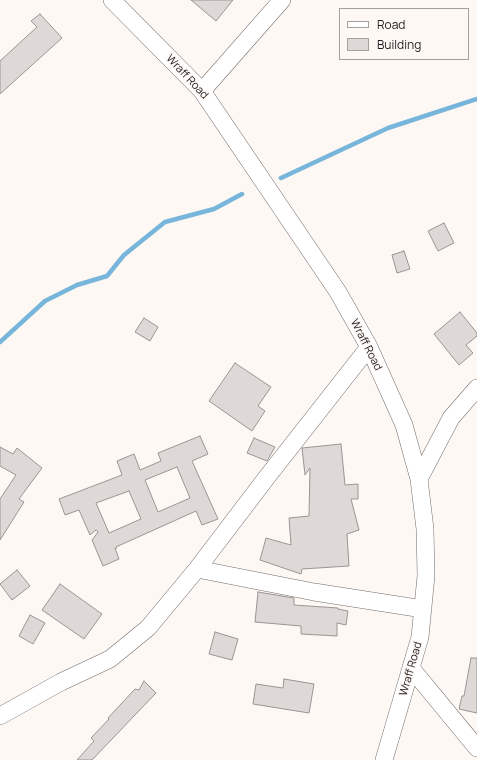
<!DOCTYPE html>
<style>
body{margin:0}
#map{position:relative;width:477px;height:760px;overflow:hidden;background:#fef8f5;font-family:Manrope,sans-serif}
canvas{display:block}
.legend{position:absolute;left:339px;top:8px;width:130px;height:52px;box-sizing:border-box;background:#fef8f5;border:1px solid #a5a09e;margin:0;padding:5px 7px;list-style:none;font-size:12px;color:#1f1d1c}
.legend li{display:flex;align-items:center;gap:8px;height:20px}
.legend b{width:20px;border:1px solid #a5a09e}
</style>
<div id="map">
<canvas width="477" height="760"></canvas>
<ul class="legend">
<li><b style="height:5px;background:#fff"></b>Road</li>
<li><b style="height:11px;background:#ded8d6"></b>Building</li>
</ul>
</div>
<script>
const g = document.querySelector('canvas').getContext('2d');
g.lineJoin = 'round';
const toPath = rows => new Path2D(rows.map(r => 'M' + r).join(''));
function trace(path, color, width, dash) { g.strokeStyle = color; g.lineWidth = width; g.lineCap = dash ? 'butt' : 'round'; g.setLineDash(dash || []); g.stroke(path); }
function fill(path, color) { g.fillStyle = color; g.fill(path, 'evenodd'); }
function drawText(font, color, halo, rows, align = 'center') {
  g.font = font + ' Manrope,sans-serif'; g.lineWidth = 3; g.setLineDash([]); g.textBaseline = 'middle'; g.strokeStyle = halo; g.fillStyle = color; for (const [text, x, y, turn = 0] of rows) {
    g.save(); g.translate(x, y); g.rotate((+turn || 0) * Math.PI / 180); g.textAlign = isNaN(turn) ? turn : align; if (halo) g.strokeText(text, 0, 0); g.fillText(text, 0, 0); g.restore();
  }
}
trace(toPath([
 [281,178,388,128,477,99],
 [0,342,45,301,77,285,107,276,124,255,165,222,214,209,242,194]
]), '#77b6da', 4.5);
const building = toPath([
 [191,0,233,0,216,21,191,0],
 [40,14,62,38,0,94,0,61,37,27,31,21,40,14],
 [444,223,454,243,438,251,428,231,444,223],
 [404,251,410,269,397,273,392,255,404,251],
 [460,312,477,333,477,336,466,345,473,353,459,365,434,334,460,312],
 [144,318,158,327,150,341,135,332,144,318],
 [235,363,271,387,258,406,265,411,252,431,209,401,235,363],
 [200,436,208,454,192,461,218,519,202,525,196,511,116,547,116,549,115,548,119,559,103,566,92,540,98,532,96,530,90,535,79,510,65,515,59,499,122,475,117,461,134,454,140,470,161,461,158,453,200,436],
 [177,467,190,498,158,512,145,480,177,467],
 [129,491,141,519,109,533,96,503,129,491],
 [254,438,275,447,267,461,247,453,254,438],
 [341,444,345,485,358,484,358,499,351,499,359,530,347,534,349,566,302,569,301,574,260,560,266,538,291,545,289,518,309,516,310,468,305,475,302,448,341,444],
 [0,447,13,454,17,448,42,468,19,499,24,502,0,540,0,499,16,475,0,466,0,447],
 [17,570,30,586,12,600,0,584,17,570],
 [60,584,102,614,84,639,42,610,60,584],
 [258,592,294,598,294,605,338,608,338,609,348,611,346,625,337,623,337,636,301,634,301,626,255,622,258,592],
 [30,615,45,623,33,644,19,636,30,615],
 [215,632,238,639,232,660,209,654,215,632],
 [471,658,477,658,477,713,459,709,462,696,464,696,471,658],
 [284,679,314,684,309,713,253,704,256,684,283,688,284,679],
 [144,681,156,693,92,760,77,760,94,741,91,738,109,719,108,718,135,689,139,690,144,681]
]);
fill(building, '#ded8d6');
trace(building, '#9b9492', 1);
const street = toPath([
 [112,0,202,91,338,292,369,347,404,425,419,479,425,529,426,576,420,637,384,760],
 [202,91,282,0],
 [419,479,451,418,477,388],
 [197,569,314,592,423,609],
 [411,668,477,748],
 [0,716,61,682,110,659,148,628,197,569,267,477,369,347]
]);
trace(street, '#726c6a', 18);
trace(street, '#fff', 17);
drawText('11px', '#1f1d1c', '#fef8f5', [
 ["Wraff Road",187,77,47],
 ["Wraff Road",366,345,63],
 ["Wraff Road",411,669,-74]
]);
</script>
